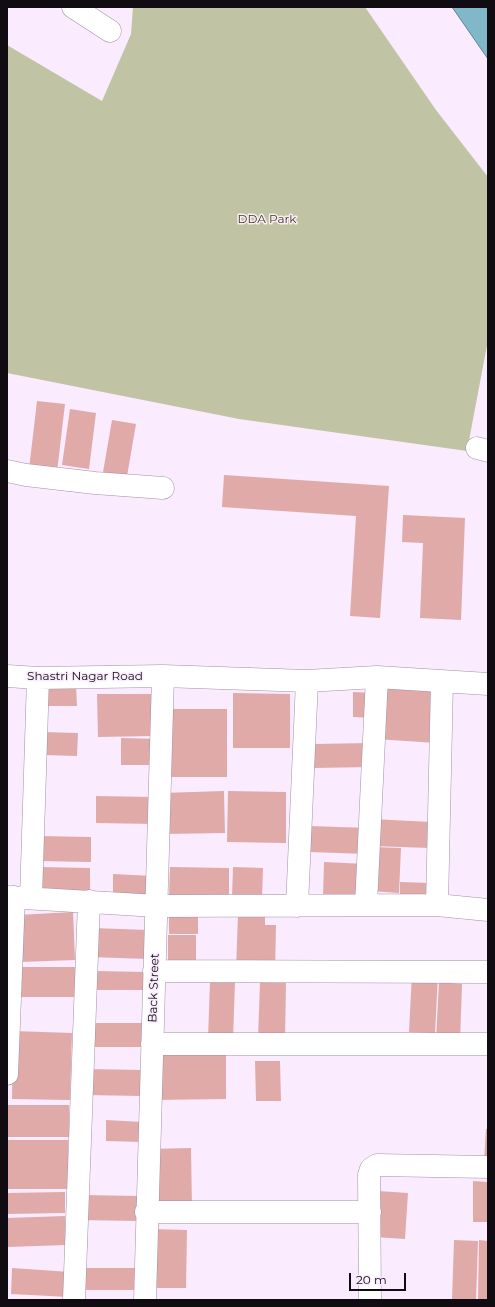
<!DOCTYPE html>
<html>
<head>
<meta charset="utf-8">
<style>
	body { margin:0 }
	#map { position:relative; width:495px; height:1307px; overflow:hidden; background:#faebfe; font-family:Montserrat,sans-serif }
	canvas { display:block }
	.frame { position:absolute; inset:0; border:8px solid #110c12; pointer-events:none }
	.scale { position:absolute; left:349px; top:1273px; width:57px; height:18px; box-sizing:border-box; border:2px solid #110c12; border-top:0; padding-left:5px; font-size:12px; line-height:14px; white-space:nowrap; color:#110c12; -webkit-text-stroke:3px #faebfe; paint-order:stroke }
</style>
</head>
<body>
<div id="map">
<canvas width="495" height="1307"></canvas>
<div class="frame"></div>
<div class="scale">20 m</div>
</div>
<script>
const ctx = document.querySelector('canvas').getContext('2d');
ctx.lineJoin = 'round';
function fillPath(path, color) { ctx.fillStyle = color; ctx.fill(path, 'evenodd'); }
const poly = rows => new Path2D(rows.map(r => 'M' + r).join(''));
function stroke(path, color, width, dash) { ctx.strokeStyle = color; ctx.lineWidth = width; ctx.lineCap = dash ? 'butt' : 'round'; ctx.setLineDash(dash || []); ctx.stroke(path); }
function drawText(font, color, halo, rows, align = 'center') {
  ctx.font = font + ' Montserrat,sans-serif'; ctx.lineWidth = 3; ctx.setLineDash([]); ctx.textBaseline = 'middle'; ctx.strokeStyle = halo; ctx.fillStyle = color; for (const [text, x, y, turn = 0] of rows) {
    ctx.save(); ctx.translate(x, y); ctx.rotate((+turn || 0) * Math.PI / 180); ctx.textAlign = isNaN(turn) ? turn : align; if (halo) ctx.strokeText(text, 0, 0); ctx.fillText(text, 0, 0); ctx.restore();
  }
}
fillPath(poly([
	[133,7,365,7,436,110,488,177,488,340,467,451,239,419,7,373,7,45,102,101,131,34]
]), '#c0c4a5');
const water = poly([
	[452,7,488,7,488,59,452,7]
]);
fillPath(water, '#80b7c9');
stroke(water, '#5f8492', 1);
fillPath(poly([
	[37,401,65,404,57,472,29,469],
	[70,409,96,413,89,469,62,465],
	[112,420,136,424,126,482,102,478],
	[224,475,389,486,380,618,350,616,356,516,222,507],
	[403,515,465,518,461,620,420,618,423,543,402,542],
	[380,682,439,686,436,743,376,739],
	[46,685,76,685,77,706,46,706],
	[353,692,374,693,374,718,353,717],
	[233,693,290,694,290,748,233,748],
	[97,694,152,694,152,736,98,737],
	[166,709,227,709,227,777,166,777],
	[43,732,78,733,77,756,42,755],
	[121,738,157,739,156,765,121,765],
	[371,743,371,767,313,768,313,744],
	[224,791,225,833,164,834,162,793],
	[228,791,286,792,286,843,227,842],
	[96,796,154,797,154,824,96,823],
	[372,819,431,822,430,848,371,846],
	[310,826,368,828,367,854,309,852],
	[38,836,91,837,91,862,38,861],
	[372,847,401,848,399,893,370,891],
	[324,862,366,864,365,899,323,897],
	[38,867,90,868,90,893,37,893],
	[170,867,229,868,229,898,169,897],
	[233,867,263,868,262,898,232,897],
	[113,874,152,876,152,896,113,895],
	[400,882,429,883,428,899,400,897],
	[169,910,198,910,198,934,169,934],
	[73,912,75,960,20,962,18,915],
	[238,914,265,915,265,925,276,925,275,971,236,970],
	[91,928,149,930,148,959,90,957],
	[168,935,196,935,196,969,168,969],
	[19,967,75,967,75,997,19,997],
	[94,971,147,972,147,990,94,990],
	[412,973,438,975,435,1033,409,1032],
	[210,981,235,982,233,1040,208,1040],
	[260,982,286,983,285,1039,258,1039],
	[439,982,462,984,460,1042,436,1040],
	[88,1023,144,1023,144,1047,88,1047],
	[13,1031,72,1033,70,1100,12,1099],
	[155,1055,226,1055,226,1099,155,1100],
	[255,1061,280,1061,281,1101,256,1101],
	[84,1069,143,1070,143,1096,84,1095],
	[7,1105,69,1105,69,1137,8,1137],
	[106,1120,142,1122,141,1142,106,1141],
	[486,1129,488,1129,488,1161,484,1161],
	[8,1140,68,1140,68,1189,8,1189],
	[191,1148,192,1210,150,1210,149,1149],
	[473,1181,488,1182,488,1222,473,1222],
	[378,1191,408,1193,405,1239,375,1237],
	[65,1192,65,1213,7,1214,7,1193],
	[81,1195,139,1196,139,1221,80,1220],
	[65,1216,66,1245,7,1247,7,1218],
	[150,1229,187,1230,186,1288,149,1288],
	[454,1240,478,1241,476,1300,452,1300],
	[479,1240,488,1241,488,1300,478,1300],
	[12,1268,70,1272,69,1297,11,1294],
	[78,1268,137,1268,137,1290,78,1290]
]), '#e0aaa9');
const minor = poly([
	[73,7,110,31],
	[477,448,488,451],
	[7,471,26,475,95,483,163,488],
	[7,676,38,678,163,676,307,681,377,677,488,684],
	[7,897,157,906,437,905,442,682],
	[31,898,38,678],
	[366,905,377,677],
	[437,905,488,910],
	[297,906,307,681],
	[154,971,488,972],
	[152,1044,488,1044],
	[7,1074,14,897],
	[146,1212,370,1212],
	[74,1300,89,901],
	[145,1300,163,676],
	[370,1300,369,1175,371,1169,377,1165,488,1167]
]);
stroke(minor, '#9f92a3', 23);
stroke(minor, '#fff', 22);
drawText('12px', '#40440c', '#faebfe', [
	["DDA Park",267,219]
]);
drawText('12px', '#110c12', '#faebfe', [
	["Shastri Nagar Road",85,676],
	["Back Street",154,988,-88]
]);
</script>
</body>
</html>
